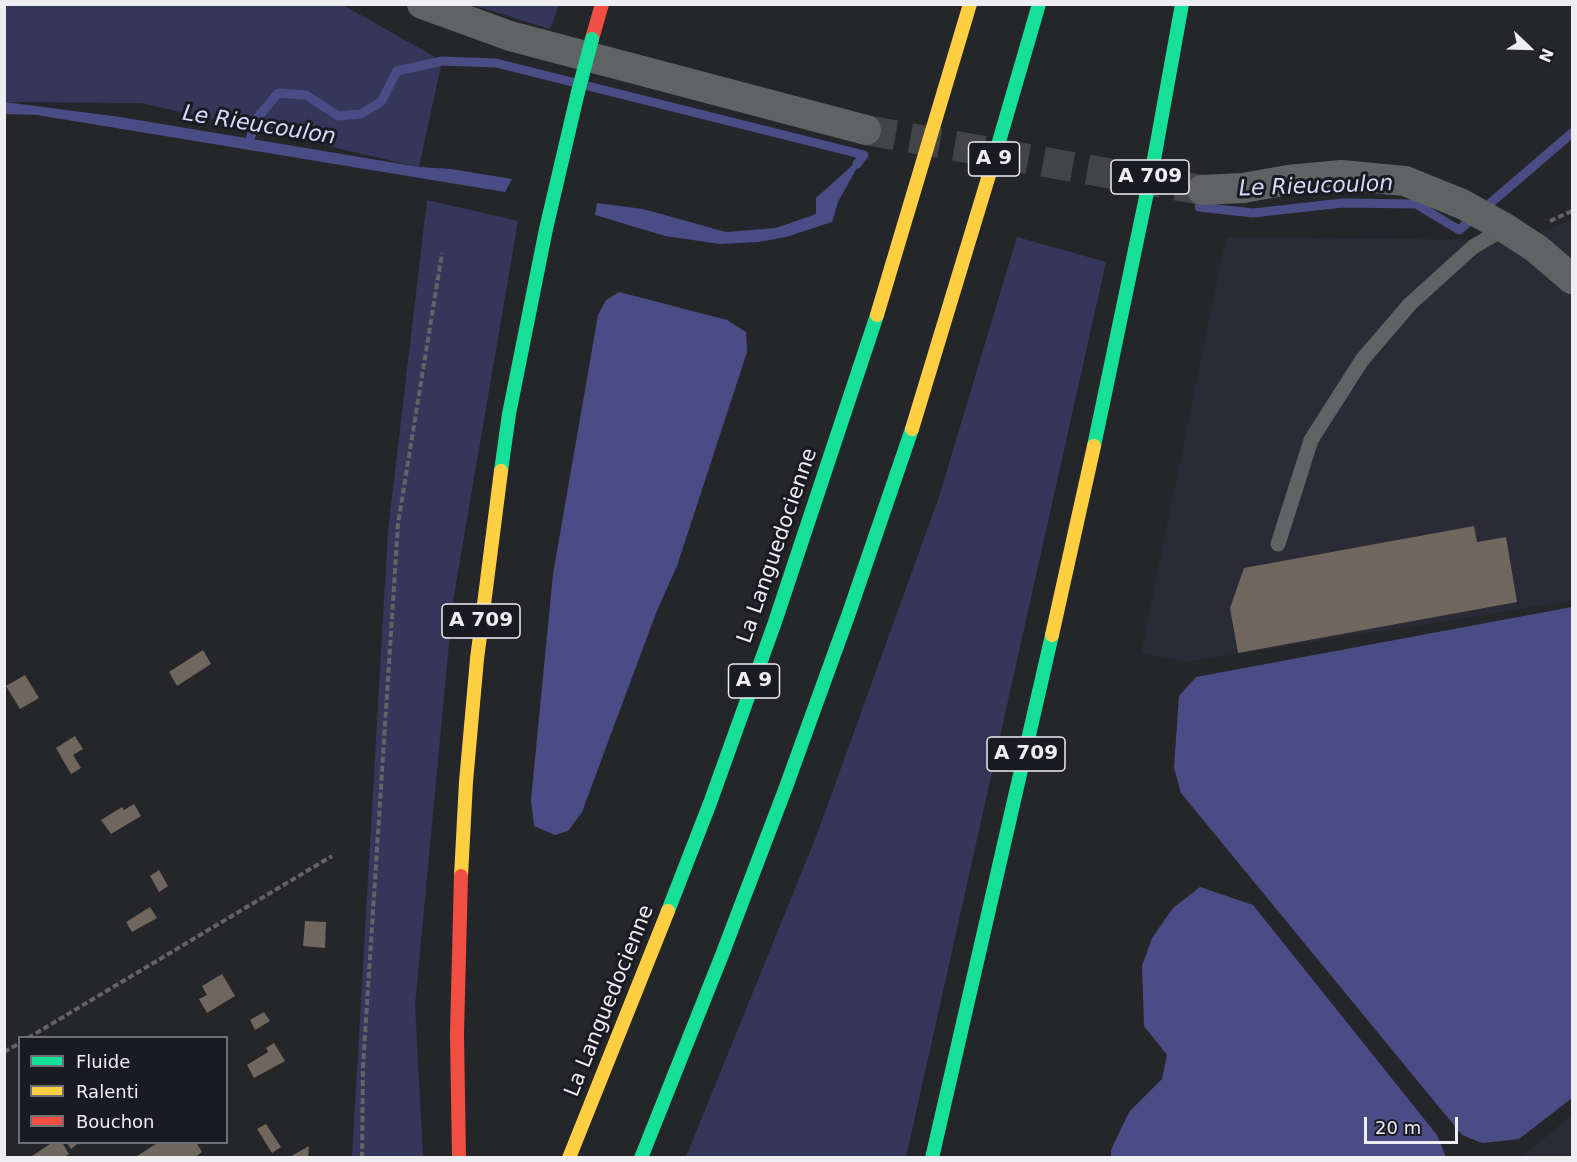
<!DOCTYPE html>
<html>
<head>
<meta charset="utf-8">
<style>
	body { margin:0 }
	#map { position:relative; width:1577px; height:1162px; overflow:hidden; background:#25262a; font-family:"DejaVu Sans",sans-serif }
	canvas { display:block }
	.frame { position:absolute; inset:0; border:6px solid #ededf2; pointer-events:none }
	.legend { position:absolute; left:18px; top:1036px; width:210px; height:108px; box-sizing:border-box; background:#1a1b21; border:2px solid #6e6f75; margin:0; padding:8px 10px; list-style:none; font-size:18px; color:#ededf2 }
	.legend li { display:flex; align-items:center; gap:12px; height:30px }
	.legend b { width:30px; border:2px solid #6e6f75 }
	.north { position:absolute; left:1499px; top:18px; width:60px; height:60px; -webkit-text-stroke:4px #1a1b21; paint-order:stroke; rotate:113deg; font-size:16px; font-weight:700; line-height:24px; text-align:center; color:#ededf2 }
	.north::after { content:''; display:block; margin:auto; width:21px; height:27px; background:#ededf2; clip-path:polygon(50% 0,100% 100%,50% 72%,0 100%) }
	.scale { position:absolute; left:1364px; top:1117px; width:94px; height:27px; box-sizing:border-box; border:3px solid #ededf2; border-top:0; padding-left:8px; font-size:18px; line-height:21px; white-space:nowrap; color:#ededf2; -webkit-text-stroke:4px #1a1b21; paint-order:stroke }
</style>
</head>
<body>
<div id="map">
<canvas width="1577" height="1162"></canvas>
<div class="frame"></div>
<ul class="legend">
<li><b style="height:8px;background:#16e098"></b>Fluide</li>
<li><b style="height:8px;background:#ffcf43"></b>Ralenti</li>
<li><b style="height:8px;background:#f24e42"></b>Bouchon</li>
</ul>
<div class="north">N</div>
<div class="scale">20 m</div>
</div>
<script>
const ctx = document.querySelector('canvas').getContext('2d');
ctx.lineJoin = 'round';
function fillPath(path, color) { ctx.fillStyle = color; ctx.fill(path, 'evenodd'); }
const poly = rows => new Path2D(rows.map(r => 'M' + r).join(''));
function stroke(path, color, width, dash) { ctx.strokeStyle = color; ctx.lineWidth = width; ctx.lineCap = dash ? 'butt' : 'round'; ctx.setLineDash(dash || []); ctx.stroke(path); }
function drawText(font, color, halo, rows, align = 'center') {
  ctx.font = font + ' "DejaVu Sans",sans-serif'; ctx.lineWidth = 6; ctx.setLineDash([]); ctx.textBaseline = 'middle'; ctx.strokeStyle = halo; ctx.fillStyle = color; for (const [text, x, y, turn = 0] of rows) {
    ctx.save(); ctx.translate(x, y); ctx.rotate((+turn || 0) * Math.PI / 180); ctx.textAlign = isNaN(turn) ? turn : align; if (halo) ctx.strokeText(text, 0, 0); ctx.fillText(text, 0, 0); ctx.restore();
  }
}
fillPath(poly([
	[1572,220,1572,601,1186,662,1141,653,1226,237,1500,240,1547,230],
	[1572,1115,1572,1157,1522,1157]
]), '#2a2b36');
fillPath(poly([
	[5,5,343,5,442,61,419,167,141,103,5,102],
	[472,5,559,5,550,29],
	[427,200,518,221,453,601,415,1005,423,1157,352,1157,388,531],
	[1017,237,1106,262,906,1157,686,1157,816,837,939,497]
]), '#35375a');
fillPath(poly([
	[5,102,120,117,419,167,451,169,512,179,505,192,37,115,5,114],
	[864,155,838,202,832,222,786,237,759,242,720,244,665,236,595,215,597,203,643,209,726,232,776,228,816,214,816,198],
	[619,292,727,320,746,332,747,352,677,566,656,613,582,812,568,831,555,835,534,826,531,800,553,574,598,315,606,300],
	[1572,607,1572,1098,1519,1139,1482,1143,1462,1135,1181,793,1174,768,1179,696,1196,677],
	[1200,887,1253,905,1437,1135,1446,1157,1111,1157,1111,1150,1129,1112,1162,1079,1167,1055,1144,1026,1142,966,1152,938,1173,908]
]), '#4a4d85');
stroke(poly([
	[248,144,258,117,278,93,306,95,338,116,361,114,381,102,397,71,442,61,496,63,864,155,857,164],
	[1199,207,1253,213,1343,203,1416,204,1459,230,1572,133]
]), '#4a4d85', 9);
fillPath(poly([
	[1474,526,1477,542,1506,537,1517,602,1238,653,1230,608,1244,568],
	[203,650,211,664,177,686,169,672],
	[25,675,39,698,20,709,6,686],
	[75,736,83,749,73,755,81,768,71,774,56,748],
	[134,804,141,816,111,834,101,820,122,807,124,810],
	[159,870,168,886,159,892,150,876],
	[150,907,157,918,132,932,126,922],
	[305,921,326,922,325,948,303,946],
	[222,974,235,996,207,1013,199,999,207,995,202,986],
	[264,1012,270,1021,255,1030,250,1020],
	[274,1043,285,1061,254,1078,247,1065,268,1052,266,1048],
	[266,1124,281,1147,272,1153,257,1129],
	[53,1142,62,1142,69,1154,63,1158,29,1158],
	[66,1142,80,1142,71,1149],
	[159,1142,196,1142,202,1152,194,1158,134,1158],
	[309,1146,308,1158,288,1158]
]), '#71665e');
stroke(poly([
	[866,130,1202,190]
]), '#434448', 30, [30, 15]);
stroke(poly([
	[1550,221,1572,211],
	[28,1038,332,856],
	[4,1052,20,1043],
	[362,1158,363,1066,398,524,442,253]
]), '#636365', 4, [6, 3]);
stroke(poly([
	[1278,544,1311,440,1362,360,1410,304,1473,247,1505,228]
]), '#606263', 15);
stroke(poly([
	[422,4,510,36,866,130],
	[1202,190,1243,188,1288,180,1341,175,1405,181,1462,204,1505,228,1537,249,1572,279]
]), '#606263', 30);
stroke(poly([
	[996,152,1039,4],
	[1094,446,1155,154,1182,4],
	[501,471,509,414,546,229,578,92],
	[668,911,710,803,775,622,877,315],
	[641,1158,722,955,786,787,849,613,912,429],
	[932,1158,1052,635]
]), '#16e098', 14);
stroke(poly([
	[877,315,970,4],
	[912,429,996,152],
	[1052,635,1094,446],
	[461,876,466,782,477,659,501,471],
	[569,1158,668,911]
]), '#ffcf43', 14);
stroke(poly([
	[592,39,602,4],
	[459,1158,457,1034,461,876]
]), '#f24e42', 14);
stroke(poly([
	[578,92,592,39]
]), '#16e098', 14);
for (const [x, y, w] of [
	[994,159,51],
	[1150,177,78],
	[481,621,78],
	[754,681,51],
	[1026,754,78]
]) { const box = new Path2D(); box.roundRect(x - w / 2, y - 17, w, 34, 4.5); ctx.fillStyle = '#1a1b21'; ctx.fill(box); stroke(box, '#ededf2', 1.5); }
drawText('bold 20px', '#ededf2', null, [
	["A 9",994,159],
	["A 709",1150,177],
	["A 709",481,621],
	["A 9",754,681],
	["A 709",1026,754]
]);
drawText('21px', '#ededf2', '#1a1b21', [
	["La Languedocienne",778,546,-71],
	["La Languedocienne",610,1001,-68]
]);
drawText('italic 22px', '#d5daff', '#1a1b21', [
	["Le Rieucoulon",259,126,9],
	["Le Rieucoulon",1316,187,-2]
]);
</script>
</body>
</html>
